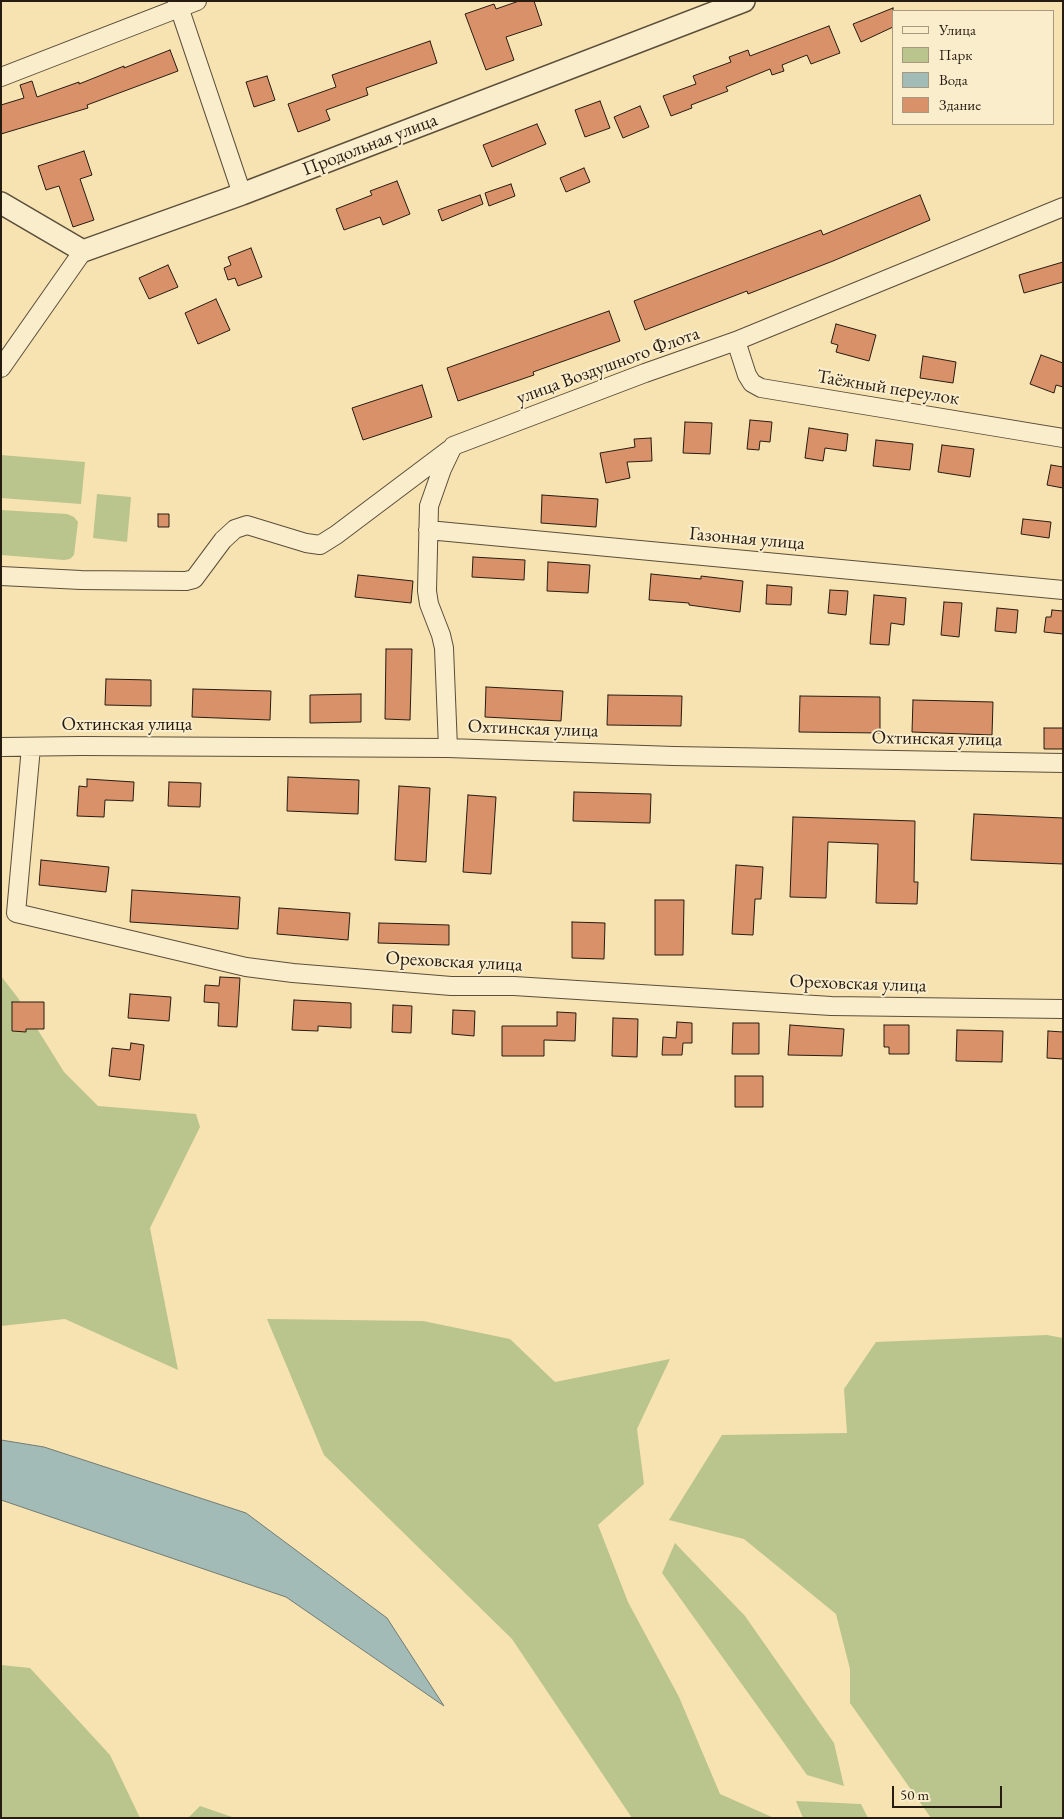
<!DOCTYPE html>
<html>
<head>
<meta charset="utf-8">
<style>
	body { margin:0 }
	#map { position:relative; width:1064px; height:1819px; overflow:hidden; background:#f7e3b1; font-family:"EB Garamond",serif }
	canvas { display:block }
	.frame { position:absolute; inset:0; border:2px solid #271c12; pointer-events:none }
	.legend { position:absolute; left:892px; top:10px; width:162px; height:115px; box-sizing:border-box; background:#faedcc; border:1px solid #a69982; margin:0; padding:6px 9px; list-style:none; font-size:15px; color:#271c12 }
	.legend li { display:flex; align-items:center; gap:10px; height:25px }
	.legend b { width:25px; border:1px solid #a69982 }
	.scale { position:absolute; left:892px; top:1786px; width:110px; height:22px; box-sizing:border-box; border:2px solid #271c12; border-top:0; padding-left:6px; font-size:15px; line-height:18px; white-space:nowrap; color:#271c12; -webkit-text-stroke:4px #faedcc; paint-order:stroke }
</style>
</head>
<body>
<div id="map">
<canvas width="1064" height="1819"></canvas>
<div class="frame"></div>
<ul class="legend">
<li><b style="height:6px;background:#faedcc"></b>Улица</li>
<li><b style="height:14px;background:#bac48d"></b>Парк</li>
<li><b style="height:14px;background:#a2bbb6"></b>Вода</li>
<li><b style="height:14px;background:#d89168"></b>Здание</li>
</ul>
<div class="scale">50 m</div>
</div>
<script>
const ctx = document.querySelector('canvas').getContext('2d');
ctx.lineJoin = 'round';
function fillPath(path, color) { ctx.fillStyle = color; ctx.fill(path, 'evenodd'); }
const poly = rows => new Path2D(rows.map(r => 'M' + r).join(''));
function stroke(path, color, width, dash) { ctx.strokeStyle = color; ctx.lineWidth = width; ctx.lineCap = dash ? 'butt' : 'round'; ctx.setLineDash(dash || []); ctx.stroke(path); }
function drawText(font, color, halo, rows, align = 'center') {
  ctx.font = font + ' "EB Garamond",serif'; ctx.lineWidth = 4; ctx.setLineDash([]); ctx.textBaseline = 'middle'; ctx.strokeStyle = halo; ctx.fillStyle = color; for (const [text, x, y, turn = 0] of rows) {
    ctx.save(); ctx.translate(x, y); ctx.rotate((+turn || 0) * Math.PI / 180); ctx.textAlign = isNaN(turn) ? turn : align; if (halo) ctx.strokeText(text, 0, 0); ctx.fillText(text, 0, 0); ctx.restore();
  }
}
fillPath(poly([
	[1,455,85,462,81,504,1,498],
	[97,494,131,497,127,542,93,538],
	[1,510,67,514,74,517,78,522,74,555,70,559,64,560,1,555],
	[1,976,18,998,64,1072,98,1106,196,1114,200,1127,150,1228,178,1370,65,1319,1,1326],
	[267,1319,423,1321,510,1339,555,1382,670,1359,637,1429,644,1484,598,1525,628,1602,679,1697,720,1794,774,1818,632,1818,512,1639,324,1455],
	[1047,1335,1063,1338,1063,1818,931,1818,850,1703,850,1669,836,1614,744,1539,669,1520,722,1435,847,1433,844,1389,876,1342],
	[675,1543,745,1616,834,1743,844,1786,807,1775,662,1573],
	[1,1665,30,1668,110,1755,140,1818,1,1818],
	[796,1801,861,1804,868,1818,803,1818],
	[200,1806,235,1818,188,1818]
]), '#bac48d');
const water = poly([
	[1,1440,44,1447,246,1513,387,1618,444,1706,286,1597,1,1500,1,1440]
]);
fillPath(water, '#a2bbb6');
stroke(water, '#717b74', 1);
const building = poly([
	[519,1,534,1,542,25,506,37,514,60,486,70,465,14,494,4,496,9,519,1],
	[893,8,893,27,861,42,853,24,893,8],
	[829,26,840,53,811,64,807,55,782,65,784,71,772,75,770,69,726,87,728,91,691,105,692,108,671,116,663,96,696,84,693,76,731,62,729,57,748,50,750,56,829,26],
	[430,41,437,63,366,88,368,95,326,110,330,120,298,132,288,104,336,87,332,75,430,41],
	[170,50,178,71,87,105,88,108,1,134,1,105,24,98,20,85,32,81,37,97,79,82,79,84,124,66,124,68,170,50],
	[267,76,275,100,254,107,246,82,267,76],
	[600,101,610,128,585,137,575,110,600,101],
	[640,106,649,127,623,138,614,117,640,106],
	[537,124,546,144,492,167,483,145,537,124],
	[84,151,92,175,80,179,94,220,73,227,59,186,46,190,38,166,84,151],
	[584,168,590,182,566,192,560,178,584,168],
	[397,181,410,214,383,225,380,217,344,230,336,209,372,195,370,191,397,181],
	[511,184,515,196,489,206,485,193,511,184],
	[480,195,483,204,442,221,438,210,480,195],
	[920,195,930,220,833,261,748,294,747,291,645,330,634,301,821,230,823,235,920,195],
	[251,248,262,277,238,286,235,278,228,280,224,268,231,265,228,257,251,248],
	[1063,262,1063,282,1024,293,1019,275,1063,262],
	[168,265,178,287,149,299,139,278,168,265],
	[216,299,230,330,198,344,185,313,216,299],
	[609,311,620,341,533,372,534,375,458,401,447,368,609,311],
	[836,324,876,335,869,361,836,352,838,345,831,343,836,324],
	[1041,355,1063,363,1063,387,1056,385,1054,393,1030,384,1041,355],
	[923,356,956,362,953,383,920,378,923,356],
	[422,385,432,417,363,440,352,408,422,385],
	[750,420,772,422,770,442,760,441,759,450,747,449,750,420],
	[685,422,712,423,710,454,683,453,685,422],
	[809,428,848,434,846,451,825,448,823,461,805,458,809,428],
	[651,438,652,461,627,462,630,478,606,483,600,453,635,447,634,439,651,438],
	[876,440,913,444,910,470,873,466,876,440],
	[942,445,974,449,970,477,938,472,942,445],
	[1051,465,1063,467,1063,488,1047,485,1051,465],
	[542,495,598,499,596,527,541,523,542,495],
	[158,514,169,514,169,527,158,527,158,514],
	[1023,519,1051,522,1049,538,1021,534,1023,519],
	[473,557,525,560,524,580,472,577,473,557],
	[548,562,590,565,588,593,547,591,548,562],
	[651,574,701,579,701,576,743,581,740,612,689,605,689,603,649,600,651,574],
	[358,575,413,581,411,603,355,597,358,575],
	[767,585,792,587,791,605,766,604,767,585],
	[830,590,848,591,846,615,828,613,830,590],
	[874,595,906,598,904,625,891,623,889,645,870,644,874,595],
	[944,602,962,603,959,637,941,635,944,602],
	[997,608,1018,610,1016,633,995,631,997,608],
	[1052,610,1063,611,1063,634,1044,632,1046,617,1051,617,1052,610],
	[386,649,412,649,410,720,385,719,386,649],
	[106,679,151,680,151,706,105,705,106,679],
	[486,687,563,691,561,721,485,717,486,687],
	[193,689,271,691,270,720,192,717,193,689],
	[361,694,361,722,310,723,310,695,361,694],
	[608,695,682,696,681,726,607,725,608,695],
	[800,696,880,697,880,733,799,732,800,696],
	[913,700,993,702,992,735,912,732,913,700],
	[1044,728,1063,728,1063,749,1044,749,1044,728],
	[288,777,359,780,358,814,287,811,288,777],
	[87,779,134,782,133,801,105,800,104,817,77,816,79,786,87,787,87,779],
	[169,782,201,783,200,807,168,806,169,782],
	[399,786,430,788,426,862,395,860,399,786],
	[574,792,651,794,650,823,573,821,574,792],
	[468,795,496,797,491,874,463,872,468,795],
	[974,814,1063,818,1063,864,971,860,974,814],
	[793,817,915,821,914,882,918,882,917,904,876,903,878,844,828,842,826,898,790,897,793,817],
	[41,860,109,867,106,892,39,885,41,860],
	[736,865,763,867,761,899,755,899,753,935,732,934,736,865],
	[132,890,240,897,238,929,130,922,132,890],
	[655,900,684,900,683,955,655,955,655,900],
	[279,908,350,913,348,940,277,934,279,908],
	[572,922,605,923,604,959,572,958,572,922],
	[379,923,449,925,449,945,378,943,379,923],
	[220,977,240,978,237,1027,218,1026,219,1003,204,1002,205,985,219,986,220,977],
	[130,994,171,997,169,1021,128,1018,130,994],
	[294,1000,351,1003,351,1028,318,1026,318,1031,292,1030,294,1000],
	[12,1002,44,1002,44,1029,26,1029,26,1032,12,1031,12,1002],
	[393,1005,412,1006,411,1033,392,1032,393,1005],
	[453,1010,475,1011,474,1036,452,1034,453,1010],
	[557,1012,576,1013,575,1041,544,1040,544,1056,502,1056,502,1026,557,1026,557,1012],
	[613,1018,638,1019,637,1057,612,1056,613,1018],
	[677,1022,692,1023,692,1043,683,1043,682,1055,662,1055,663,1037,676,1038,677,1022],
	[733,1023,759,1023,759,1054,732,1054,733,1023],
	[790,1025,844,1029,842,1056,788,1055,790,1025],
	[884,1025,909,1025,909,1054,889,1054,889,1047,884,1047,884,1025],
	[957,1030,1003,1031,1002,1062,956,1061,957,1030],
	[1048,1031,1063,1032,1063,1059,1047,1058,1048,1031],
	[131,1043,144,1045,140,1080,109,1076,112,1048,130,1050,131,1043],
	[735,1076,763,1076,763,1107,735,1107,735,1076]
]);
fillPath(building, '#d89168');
stroke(building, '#271c12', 1);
const minor = poly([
	[177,1,242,194],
	[1,77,197,1],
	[736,341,747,375,752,383,761,388,1063,438],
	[1,368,83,251],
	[428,530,1063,590],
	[1,576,81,580,186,581,194,579,223,540,235,529,247,525,306,543,320,545,336,535,449,450],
	[1,747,81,746,448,748,673,756,1063,763],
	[31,747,16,913,246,967,293,973,451,986,514,986,831,1006,1063,1009],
	[448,748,444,648,441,635,429,604,427,591,429,506,442,469,453,446,645,373,736,341,1063,207]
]);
const tertiary = poly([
	[1,203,83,251,242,194,744,1]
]);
stroke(minor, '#5b4e3a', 20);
stroke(tertiary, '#5b4e3a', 24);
stroke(minor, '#faedcc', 18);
stroke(tertiary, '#faedcc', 21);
drawText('19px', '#271c12', '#faedcc', [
	["Продольная улица",370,145,-21],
	["улица Воздушного Флота",608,366,-20],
	["Таёжный переулок",888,388,9],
	["Газонная улица",747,539,5],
	["Охтинская улица",127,725],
	["Охтинская улица",533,729,2],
	["Охтинская улица",937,739,1],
	["Ореховская улица",454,962,3],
	["Ореховская улица",858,984,2]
]);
</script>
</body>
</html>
